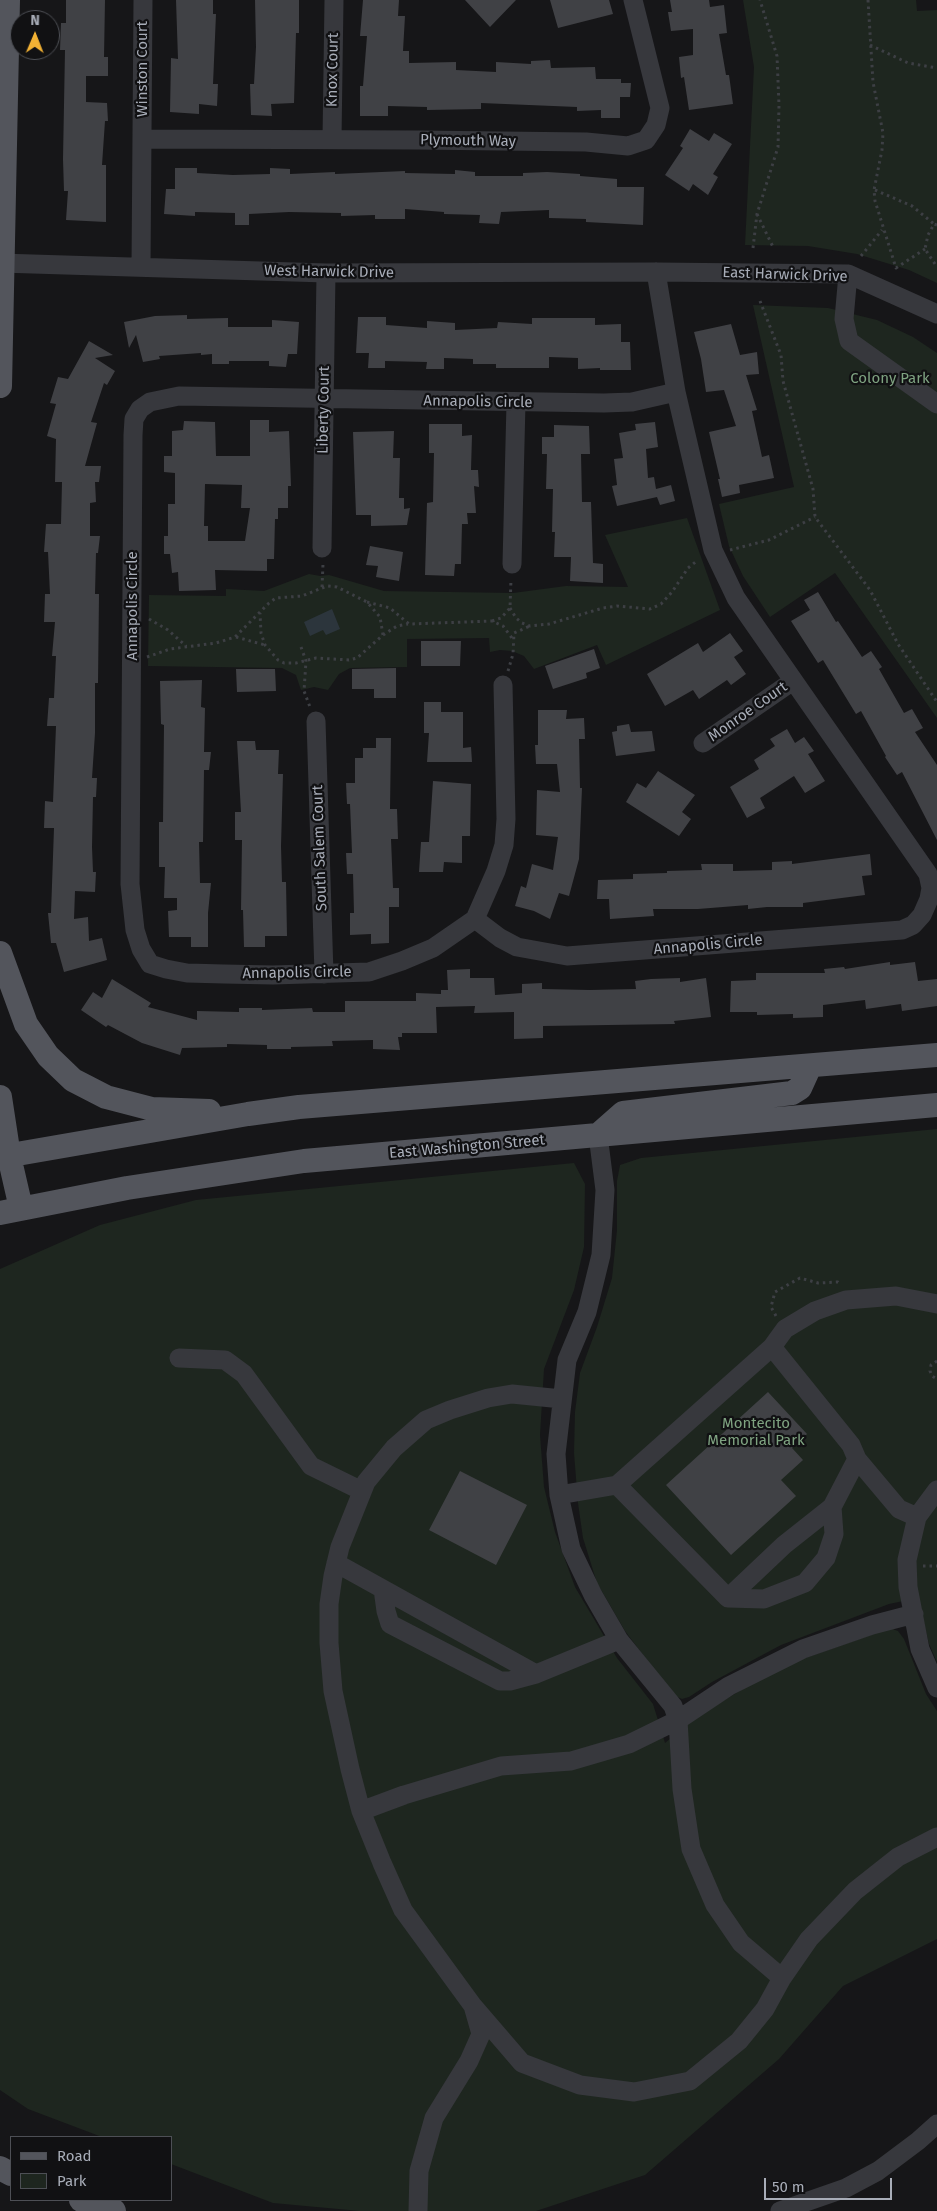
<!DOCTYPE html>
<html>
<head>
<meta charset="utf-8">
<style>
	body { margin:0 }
	#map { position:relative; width:937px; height:2211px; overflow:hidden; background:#161618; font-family:"Fira Sans",sans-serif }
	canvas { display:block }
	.legend { position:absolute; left:10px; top:2136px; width:162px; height:65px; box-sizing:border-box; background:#111113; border:1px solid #4d4f55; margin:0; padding:6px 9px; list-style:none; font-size:15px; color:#a8adb8 }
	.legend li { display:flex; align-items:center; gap:10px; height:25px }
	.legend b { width:25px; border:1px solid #4d4f55 }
	.north { position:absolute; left:10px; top:10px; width:50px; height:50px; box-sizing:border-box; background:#111113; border:1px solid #4d4f55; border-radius:50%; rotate:1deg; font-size:14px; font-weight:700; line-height:20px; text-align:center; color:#a8adb8 }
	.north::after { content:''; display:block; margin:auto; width:18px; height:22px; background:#f2b134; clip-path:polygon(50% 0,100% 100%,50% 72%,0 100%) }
	.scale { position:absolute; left:764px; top:2178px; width:128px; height:22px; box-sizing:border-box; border:2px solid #a8adb8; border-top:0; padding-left:6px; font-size:15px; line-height:18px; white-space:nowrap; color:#a8adb8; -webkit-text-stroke:4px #111113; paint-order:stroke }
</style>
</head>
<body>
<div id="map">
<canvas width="937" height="2211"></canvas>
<ul class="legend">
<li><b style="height:6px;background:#53555c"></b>Road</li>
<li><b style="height:14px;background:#1e261f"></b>Park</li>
</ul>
<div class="north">N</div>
<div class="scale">50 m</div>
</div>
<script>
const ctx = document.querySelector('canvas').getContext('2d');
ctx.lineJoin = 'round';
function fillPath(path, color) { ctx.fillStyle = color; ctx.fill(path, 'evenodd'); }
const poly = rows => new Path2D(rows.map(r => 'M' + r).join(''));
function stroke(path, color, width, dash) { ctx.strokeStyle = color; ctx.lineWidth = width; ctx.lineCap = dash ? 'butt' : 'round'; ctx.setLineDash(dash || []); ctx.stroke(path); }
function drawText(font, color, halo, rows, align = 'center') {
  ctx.font = font + ' "Fira Sans",sans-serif'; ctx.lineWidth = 4.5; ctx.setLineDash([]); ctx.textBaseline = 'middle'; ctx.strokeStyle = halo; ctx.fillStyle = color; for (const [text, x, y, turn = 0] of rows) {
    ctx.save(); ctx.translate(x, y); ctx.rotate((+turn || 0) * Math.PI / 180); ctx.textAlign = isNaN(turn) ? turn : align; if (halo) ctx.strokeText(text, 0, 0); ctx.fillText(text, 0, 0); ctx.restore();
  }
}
fillPath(poly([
	[743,0,916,0,917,11,937,10,937,283,909,270,857,254,808,246,745,245,754,67],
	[753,305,828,308,877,320,913,337,937,353,937,718,835,573,770,617,743,576,729,546,719,504,794,487],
	[687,518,720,610,606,665,597,645,534,669,524,656,512,651,500,650,490,652,489,638,407,639,407,667,350,668,339,674,328,690,314,687,301,690,296,675,282,668,148,666,149,595,226,596,226,589,264,591,309,574,320,576,329,575,384,591,513,593,566,586,628,587,605,535],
	[937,1129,937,1662,929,1644,918,1598,889,1604,781,1645,712,1682,689,1697,682,1699,673,1695,625,1631,597,1583,583,1538,578,1503,574,1453,575,1412,580,1373,597,1327,612,1278,617,1230,617,1181,620,1165,641,1158],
	[574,1163,585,1184,584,1247,574,1290,544,1369,540,1435,544,1487,555,1532,575,1587,617,1658,653,1704,665,1743,695,1718,746,1687,797,1661,890,1628,898,1631,904,1639,926,1694,937,1711,937,1939,843,1986,779,2059,645,2175,536,2211,360,2211,273,2203,171,2164,171,2137,102,2137,28,2109,0,2090,0,1269,100,1225,196,1200]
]), '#1e261f');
fillPath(poly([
	[332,609,340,629,326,635,323,630,310,636,304,622]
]), '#2c353c');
fillPath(poly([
	[66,0,105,0,104,57,108,57,108,76,86,76,86,102,107,103,108,121,105,121,102,165,106,165,106,222,66,220,68,191,64,191,63,159,65,50,60,50,61,23,66,23],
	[176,0,213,0,213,14,216,14,213,84,218,84,217,106,199,104,199,114,170,112,171,58,178,59],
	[255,0,299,0,299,33,296,33,294,103,271,104,272,116,251,115,250,84,254,84,256,47],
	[363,0,399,0,398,16,405,16,403,51,409,51,409,63,456,62,456,70,496,72,496,62,531,64,531,61,550,60,551,68,595,67,596,79,621,79,621,83,631,83,630,97,620,97,620,118,601,118,601,110,577,111,577,107,481,103,481,109,427,110,427,107,388,106,388,116,360,116,360,86,363,86,367,36,360,36],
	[465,0,516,0,490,27],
	[550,0,609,0,613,14,558,28],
	[670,0,709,0,710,7,724,5,727,33,719,34,726,75,729,75,733,104,689,110,684,77,681,78,679,57,693,55,693,29,671,31,668,12,672,12],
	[690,129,709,141,714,133,732,144,713,174,718,177,708,195,693,184,689,191,665,175,683,148,680,146],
	[175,168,197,168,197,173,233,175,270,174,270,168,290,169,290,174,335,172,335,174,405,171,405,173,455,174,455,170,475,172,475,176,523,176,523,173,547,172,580,174,580,176,617,179,617,187,644,187,643,225,586,222,586,219,549,218,549,210,501,212,499,224,479,223,480,215,444,214,444,212,405,209,405,219,375,219,375,215,341,216,341,213,289,212,249,214,249,225,235,225,235,213,195,212,195,216,164,214,166,189,175,189],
	[187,315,187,319,228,318,228,327,272,327,272,320,299,322,297,354,288,354,286,367,269,366,269,361,229,361,229,364,212,364,212,354,201,355,201,353,159,356,160,359,143,362,136,335,129,348,124,322,155,316],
	[358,317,386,317,386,325,427,328,427,321,455,323,455,330,497,328,498,322,532,324,532,318,595,318,595,325,621,324,621,342,630,342,631,370,600,370,600,368,578,369,578,358,549,357,549,368,496,368,496,364,473,364,473,359,444,358,444,369,426,369,427,362,385,361,385,368,368,368,369,353,356,353],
	[731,324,740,355,757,352,759,374,746,375,757,410,752,411,762,457,769,455,774,478,739,485,740,493,722,497,718,479,720,479,709,432,736,426,724,390,706,392,701,359,694,332],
	[89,341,113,355,95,358,115,371,107,385,104,383,91,422,97,423,85,466,101,466,99,482,95,482,96,502,90,503,90,536,100,536,98,553,96,553,95,594,99,594,98,683,95,683,95,733,92,778,97,778,96,797,93,797,92,847,93,872,96,872,95,892,75,891,74,919,88,917,89,941,102,938,107,960,64,972,56,943,51,943,48,913,51,913,54,828,44,828,45,801,53,802,56,726,47,726,49,698,54,698,56,656,52,656,55,622,44,622,45,594,50,594,48,552,44,552,46,524,61,524,62,482,55,482,56,439,47,436,56,404,50,403,58,377,68,379],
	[250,420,269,420,269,432,289,431,291,486,288,486,288,508,278,508,278,519,275,519,274,559,267,559,267,571,215,570,216,590,179,591,178,572,172,573,170,554,164,554,164,536,168,536,168,504,175,504,175,473,164,472,164,456,172,456,172,431,183,430,184,421,215,422,216,456,250,456],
	[205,484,242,485,241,508,250,508,245,541,208,541,208,526,204,526],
	[655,422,658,447,646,449,648,478,654,477,656,489,671,485,675,501,660,505,657,497,617,506,612,486,617,485,614,459,623,458,619,433,636,430,635,424],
	[429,424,462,424,462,436,472,435,471,470,478,470,479,487,474,486,476,513,467,513,468,524,462,524,461,564,455,564,454,576,425,575,427,503,433,502,434,453,429,453],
	[554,425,589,426,590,454,581,454,582,502,591,502,593,563,603,564,603,583,570,581,571,557,554,557,555,532,552,532,553,489,546,489,547,454,542,454,542,437,554,437],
	[394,431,393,458,400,458,399,498,404,498,404,509,410,508,407,525,371,526,371,515,356,515,353,432],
	[370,546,403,552,399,581,376,577,378,566,366,565],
	[818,592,836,622,838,621,862,657,871,651,882,667,879,669,904,713,912,709,923,728,915,732,937,765,937,840,902,772,897,775,885,757,886,756,861,711,856,714,823,660,818,663,791,621,810,610,804,600],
	[730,633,743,651,734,657,746,674,731,685,727,680,699,699,693,690,665,706,647,674,698,643,703,652],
	[421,641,461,641,460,666,421,666],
	[594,649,600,668,586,673,587,678,553,689,545,666],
	[396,668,396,698,374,698,374,689,352,689,352,669],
	[236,669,275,669,276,691,237,692],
	[202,680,201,707,205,708,204,752,211,752,209,770,204,770,203,842,199,842,200,883,211,883,208,913,208,947,191,947,191,937,169,937,168,911,177,910,177,898,164,898,165,867,159,867,159,822,163,822,164,725,161,724,160,681],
	[424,702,441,702,441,712,463,712,463,748,471,747,472,762,427,762,429,733,424,733],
	[538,710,567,710,566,719,584,718,585,739,579,739,580,788,582,788,579,859,569,896,559,893,550,919,534,911,515,906,521,886,526,888,532,864,553,870,558,837,536,835,537,790,560,792,557,764,536,764,535,745,538,745],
	[629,724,631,732,652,731,655,751,616,756,612,732,617,731,617,726],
	[787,729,795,743,804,737,814,751,808,754,825,781,805,793,794,776,760,798,765,808,747,818,730,787,759,769,754,760,775,746,770,739],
	[376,738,391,738,390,809,397,809,398,839,391,839,393,888,399,888,399,907,389,907,389,943,371,944,371,934,350,935,350,913,354,913,353,874,347,874,346,853,352,853,350,804,347,804,346,783,355,783,355,758,363,758,363,748,376,748],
	[237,741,255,741,256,750,279,750,278,774,283,774,281,846,282,882,286,882,287,936,265,936,265,947,244,947,243,910,241,910,242,840,235,840,235,812,241,812],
	[658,771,695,795,682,812,691,819,679,836,626,802,637,783,646,788],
	[433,781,471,784,470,836,462,836,462,863,444,862,443,872,419,872,421,842,429,842],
	[870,854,872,875,862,876,865,895,803,903,803,907,767,907,748,909,748,905,698,909,653,909,654,916,610,919,609,899,597,899,598,880,633,879,633,874,667,873,667,871,702,870,701,864,733,864,733,871,772,870,772,862,792,861,792,864],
	[890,962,890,965,915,962,918,981,937,979,937,1006,902,1011,901,1004,866,1009,865,1000,823,1005,823,1017,793,1018,793,1014,757,1015,757,1012,730,1012,731,981,756,980,756,973,825,973,824,969,844,967,845,969],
	[470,969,470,978,494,978,495,995,522,993,522,984,542,983,542,989,590,990,636,989,635,981,651,979,680,978,680,982,706,978,711,1017,674,1021,675,1024,543,1026,543,1038,514,1039,514,1012,474,1013,475,1006,436,1007,437,1033,402,1033,402,1037,398,1037,400,1050,373,1049,373,1040,332,1041,333,1046,291,1047,291,1049,267,1049,267,1045,227,1044,227,1047,182,1048,180,1055,142,1043,108,1025,106,1027,81,1010,93,992,102,998,112,979,151,1003,148,1007,197,1020,197,1011,239,1012,239,1008,262,1008,262,1010,312,1008,313,1012,345,1012,345,1001,416,1001,416,993,441,994,441,990,448,990,447,970],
	[768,1392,807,1434,792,1448,803,1460,781,1480,796,1496,731,1555,666,1485],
	[460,1471,527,1505,496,1565,429,1530]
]), '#404145');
stroke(poly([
	[868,0,873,82,883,133,882,150,874,190,875,201,896,268,925,249],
	[870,45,908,63,937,68],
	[875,190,912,206,934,224],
	[757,214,774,249],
	[937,225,934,224,928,235,925,249,937,267],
	[753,248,757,214,778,147,779,105,777,56,760,0],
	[861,256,882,230],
	[760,301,781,355,783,381,813,489,815,517,870,590,898,644,937,702],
	[730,550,769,540,815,517],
	[322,587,323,564],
	[367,602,390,608,409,624,492,621,503,626,512,638],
	[510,608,516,618,522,623,530,626,549,624,603,608,617,606,650,609,661,604,672,592,688,568,698,560],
	[149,619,168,630,186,646],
	[492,621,501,618,510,608,511,579],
	[383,635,397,626,408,624],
	[236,637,265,645],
	[301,647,306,661,304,691,310,707],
	[147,657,170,649,216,643,235,637,269,603,276,598,302,596,327,586,337,587,367,602,380,617,383,635,357,658,349,660,316,658,296,663,284,663,278,660,265,645,261,633,260,613],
	[508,671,513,654,514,633,530,626],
	[776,1316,771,1307,775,1292,800,1278,818,1283,838,1282,841,1285],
	[937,1361,931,1365,930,1371,932,1376,937,1379],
	[923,1566,937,1566]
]), '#3d3f44', 3, [2.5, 4]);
stroke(poly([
	[143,139,418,140,586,142,628,146,646,140,656,125,660,108,633,0],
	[332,139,334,0],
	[0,263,326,273,656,272,848,274,937,314],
	[141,267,143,0],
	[848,274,844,319,849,341,937,404],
	[322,548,326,273],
	[512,564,516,403],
	[503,685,506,819,504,845,496,871,475,919,433,948,402,961,369,972,273,975,224,974,187,973,166,969,150,964,141,949,135,930,130,884,133,435,134,419,140,409,150,402,179,396,604,403,632,402,676,392],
	[316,721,324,974],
	[703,743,793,681],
	[475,919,500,938,517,947,567,956,902,930,913,925,922,915,929,899,931,888,928,874,736,598,713,550,676,392,656,272],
	[772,1347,785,1329,815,1311,846,1300,896,1296,937,1304],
	[179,1358,225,1360,244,1374,311,1466,362,1491],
	[617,1485,728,1598,784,1545,832,1507,857,1459],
	[937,1490,917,1517,907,1560,908,1587,920,1649,937,1688],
	[559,1495,617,1485,772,1347,851,1445,857,1459,899,1509,917,1517],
	[336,1563,536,1674],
	[383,1589,386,1611,390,1624,500,1681,510,1681,536,1674,619,1640],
	[728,1598,764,1599,805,1583,826,1558,834,1534,832,1507],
	[361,1811,404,1795,501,1766,571,1761,629,1744,678,1720,729,1686,803,1649,872,1625,914,1614],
	[782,1978,809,1939,855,1891,898,1857,937,1837],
	[473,2006,522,2063,580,2085,634,2092,690,2081,739,2041,765,2009,782,1978,741,1943,715,1905,691,1849,682,1789,678,1720,673,1706,619,1640,593,1595,571,1549,559,1495,556,1454,567,1360,587,1312,601,1255,605,1190,598,1135],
	[418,2211,419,2171,434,2118,469,2061,481,2034,473,2006,403,1910,382,1863,361,1811,350,1769,333,1691,329,1643,329,1604,333,1576,340,1547,366,1482,394,1448,426,1420,450,1410,488,1398,512,1394,562,1399],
	[780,2211,846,2188,878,2171,918,2141,937,2124]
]), '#37383d', 19);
stroke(poly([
	[0,386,8,0],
	[0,953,26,1024,48,1056,73,1080,106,1097,152,1109,209,1111],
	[0,1097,9,1156,21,1208],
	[598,1135,623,1113,792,1093,800,1088,810,1066],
	[0,1157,248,1114,299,1107,937,1055],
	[0,1213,127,1188,304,1161,937,1105],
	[0,2168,11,2174],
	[81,2200,114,2211]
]), '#53555c', 24);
drawText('15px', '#a8adb8', '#111113', [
	["Winston Court",143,69,-90],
	["Knox Court",333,70,-89],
	["Plymouth Way",468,141,1],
	["West Harwick Drive",329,272,1],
	["East Harwick Drive",785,275,2],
	["Annapolis Circle",478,402,1],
	["Liberty Court",324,410,-89],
	["Annapolis Circle",133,606,-90],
	["Monroe Court",748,712,-35],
	["South Salem Court",320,848,-92],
	["Annapolis Circle",708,945,-5],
	["Annapolis Circle",297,973,-1],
	["East Washington Street",467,1147,-5]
]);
drawText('15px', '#7fa381', '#111113', [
	["Colony Park",890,379],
	["Montecito",756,1424],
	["Memorial Park",756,1441]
]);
</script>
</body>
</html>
